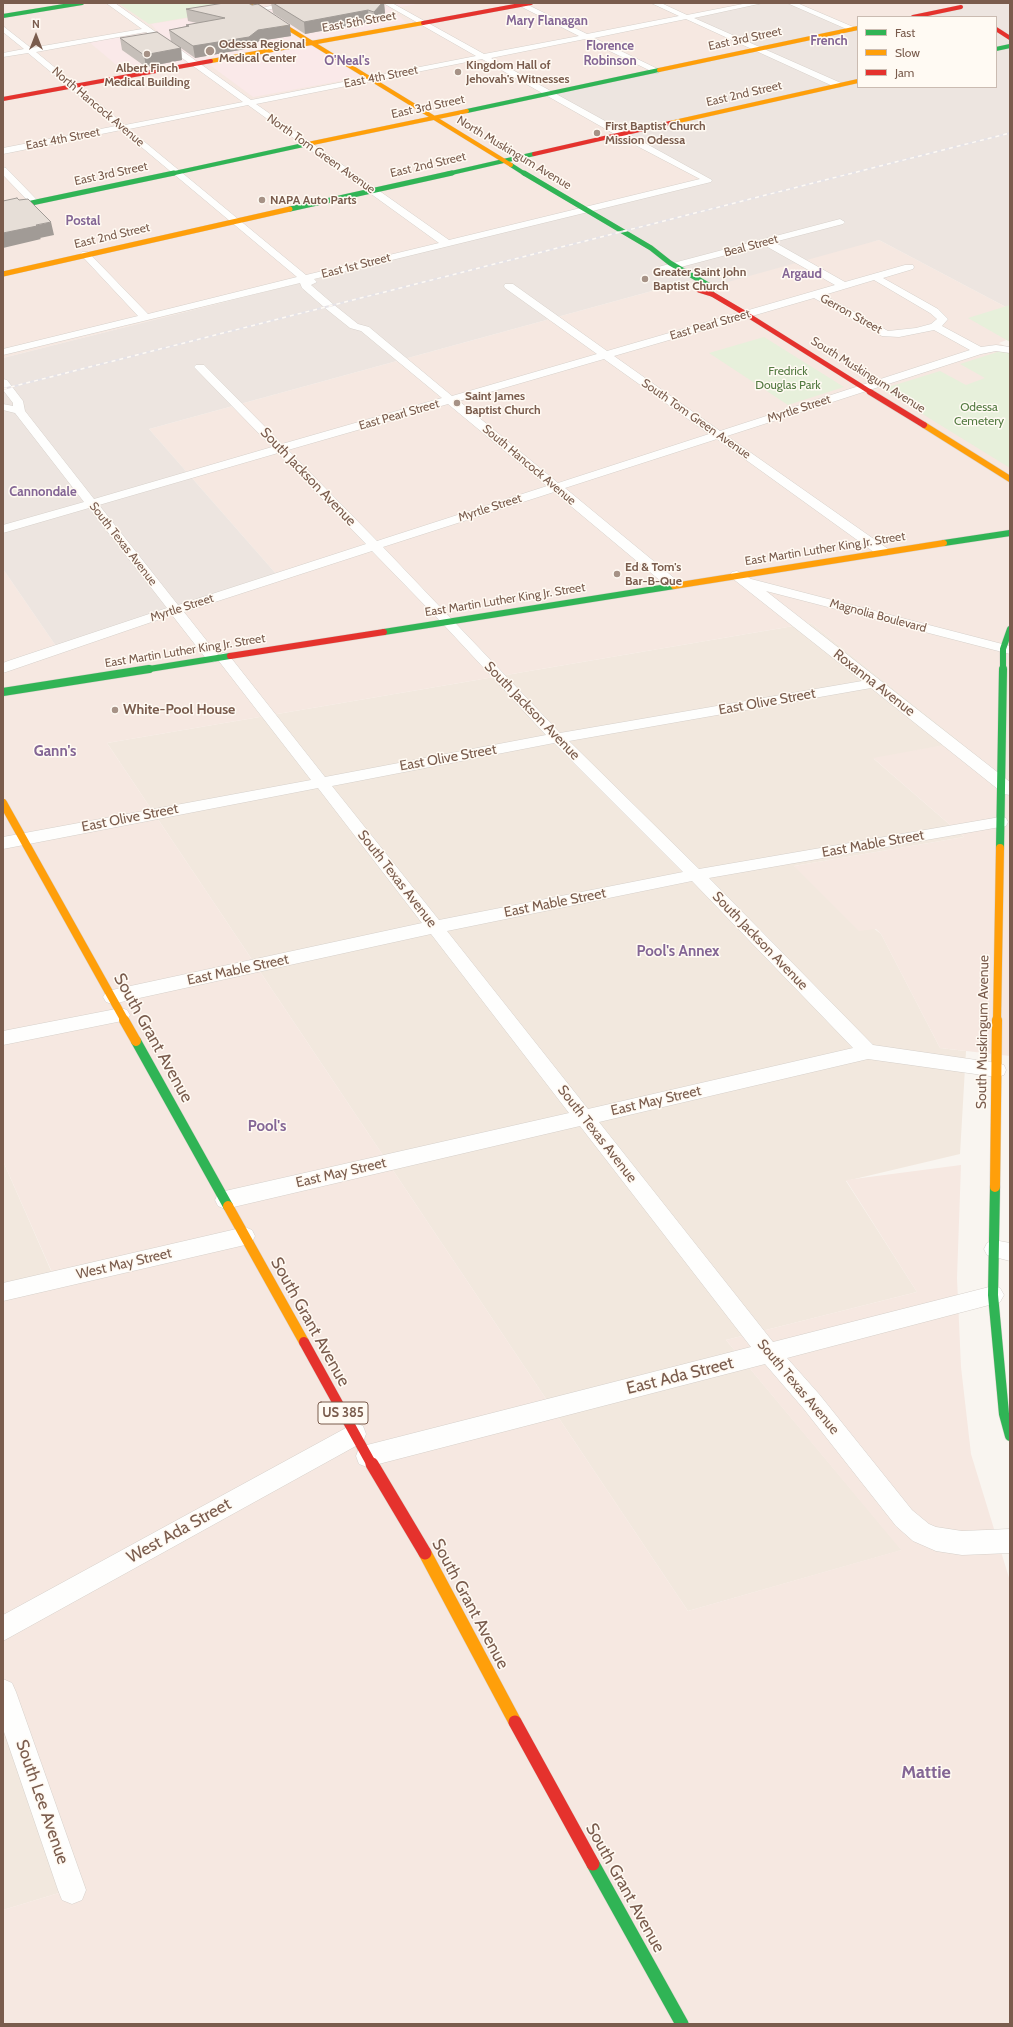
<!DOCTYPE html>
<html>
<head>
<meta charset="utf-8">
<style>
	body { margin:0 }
	#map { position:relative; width:1013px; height:2027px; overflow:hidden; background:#f9f5f0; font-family:Cabin,sans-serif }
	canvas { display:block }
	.frame { position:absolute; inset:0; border:4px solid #7a5c4d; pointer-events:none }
	.legend { position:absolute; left:857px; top:16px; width:140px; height:72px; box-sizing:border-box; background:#fffaf3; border:1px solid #cabbb1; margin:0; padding:5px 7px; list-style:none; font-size:12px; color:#7a5c4d }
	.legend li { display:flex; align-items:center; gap:8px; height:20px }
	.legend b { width:20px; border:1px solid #cabbb1 }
	.north { position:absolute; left:16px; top:16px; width:40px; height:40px; -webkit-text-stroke:3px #fffaf3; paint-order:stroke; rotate:0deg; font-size:11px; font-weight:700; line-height:16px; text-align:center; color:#7a5c4d }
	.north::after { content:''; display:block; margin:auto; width:14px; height:18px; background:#7a5c4d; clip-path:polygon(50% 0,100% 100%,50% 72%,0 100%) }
</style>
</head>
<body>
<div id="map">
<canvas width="1013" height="2027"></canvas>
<div class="frame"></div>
<ul class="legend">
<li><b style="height:5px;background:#30b455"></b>Fast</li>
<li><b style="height:5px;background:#ff9f0a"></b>Slow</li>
<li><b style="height:5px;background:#e5322d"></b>Jam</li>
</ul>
<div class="north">N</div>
</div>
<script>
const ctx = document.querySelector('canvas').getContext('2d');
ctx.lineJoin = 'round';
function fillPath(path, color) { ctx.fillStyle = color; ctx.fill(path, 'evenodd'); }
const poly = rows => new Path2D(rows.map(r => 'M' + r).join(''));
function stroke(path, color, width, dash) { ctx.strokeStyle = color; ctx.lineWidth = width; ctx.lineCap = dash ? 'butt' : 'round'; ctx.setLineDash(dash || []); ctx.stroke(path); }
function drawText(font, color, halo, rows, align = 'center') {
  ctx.font = font + ' Cabin,sans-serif'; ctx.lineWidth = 3; ctx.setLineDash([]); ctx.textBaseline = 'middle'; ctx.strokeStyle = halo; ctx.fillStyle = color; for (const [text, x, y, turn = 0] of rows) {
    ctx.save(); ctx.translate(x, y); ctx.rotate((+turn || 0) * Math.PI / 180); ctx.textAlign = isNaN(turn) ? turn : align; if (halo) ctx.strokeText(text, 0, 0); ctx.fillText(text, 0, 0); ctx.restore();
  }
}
fillPath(poly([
	[811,623,961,742,874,759,964,837,794,866,881,934,940,1048,966,1051,960,1154,846,1181,917,1292,726,1340,902,1550,688,1611,107,743],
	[3,1161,55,1280,3,1292],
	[3,1691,72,1889,3,1910]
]), '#f2e8de');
fillPath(poly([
	[3,3,759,3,757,49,708,180,3,358],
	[792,3,956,3,962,7,913,17,858,17,858,28,854,29],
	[879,240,1006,307,1009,339,999,343,1010,349,1010,1056,940,1048,881,934,876,929,859,931,794,866,964,837,873,758,960,742,811,623,107,743,688,1611,901,1550,726,1340,917,1292,846,1180,961,1165,957,1278,961,1367,971,1454,1010,1581,1010,2024,3,2024,3,1910,72,1889,3,1691,3,1292,55,1279,3,1161,3,569,58,649,278,576,149,429,692,280]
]), '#f6e8e1');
fillPath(poly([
	[759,3,792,3,854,29,858,28,858,87,996,87,996,17,913,17,961,6,956,3,1010,3,1010,306,1006,307,879,240,706,288,692,280,149,429,278,576,58,649,3,569,3,358,708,180,549,94,757,49,687,17]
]), '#ede5e0');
fillPath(poly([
	[283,3,422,3,391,9,406,22,305,41,362,77,253,97,203,60,127,74,89,42,157,31,151,24]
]), '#fae9e9');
fillPath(poly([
	[118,3,235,3,243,8,149,24],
	[1010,305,1010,342,968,318],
	[764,337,844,387,788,405,709,353],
	[1010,348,1010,468,882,389,940,371,966,385,985,378,960,364]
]), '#e7f0db');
const street = poly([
	[106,3,115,3,251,100,476,56,383,3,392,3,484,54,579,36,514,3,524,3,587,34,679,16,651,3,661,3,687,15,748,3,763,3,694,18,841,83,841,87,835,87,686,19,594,38,658,69,658,73,655,73,585,39,491,58,712,180,711,182,314,279,317,282,311,285,333,304,358,324,369,327,452,396,597,354,505,288,504,286,505,284,513,284,607,351,835,285,764,245,662,272,657,269,658,267,840,219,845,222,843,224,774,242,845,282,905,265,913,265,914,267,913,269,883,278,938,309,948,319,942,326,981,347,996,345,1010,347,1010,353,996,351,981,354,727,436,888,549,890,552,888,555,878,555,717,439,565,488,679,582,681,585,679,588,669,588,554,492,383,547,560,733,862,681,732,578,730,575,732,572,737,571,751,579,1010,646,1010,654,766,591,1010,782,1010,795,1004,794,871,688,569,741,699,869,1000,817,1006,818,1008,822,1006,826,1000,827,709,878,873,1045,997,1063,1004,1065,1006,1070,1004,1075,997,1077,868,1059,599,1122,773,1342,993,1286,1000,1288,1004,1295,1000,1302,993,1304,787,1358,819,1394,912,1510,929,1524,936,1527,962,1531,1010,1529,1010,1553,962,1555,936,1551,913,1541,896,1526,803,1408,765,1364,367,1467,359,1464,356,1456,359,1448,367,1445,751,1347,580,1126,225,1209,218,1206,215,1200,218,1194,225,1191,569,1113,431,934,112,1004,106,1002,103,997,106,992,112,990,422,923,318,788,3,849,3,837,311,780,218,660,213,662,208,661,172,615,3,673,3,663,8,661,167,608,89,508,3,533,3,525,84,502,15,413,3,410,3,404,13,406,13,403,3,390,3,379,7,380,23,401,25,411,94,499,272,447,196,369,194,367,196,365,204,365,282,444,442,398,361,331,350,328,325,308,302,288,300,283,3,355,3,349,138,316,82,256,80,254,82,252,88,252,148,314,297,277,121,130,3,154,3,148,116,126,28,53,3,57,3,53,24,49,3,32,3,26,31,48,142,29,106,3],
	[146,32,243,102,125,125,36,52,146,32],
	[482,59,618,136,700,179,449,240,256,104,482,59],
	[248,105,439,243,306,275,129,129,248,105],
	[874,280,930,313,937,319,931,324,916,328,888,331,824,295,874,280],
	[814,298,882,336,899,337,934,330,970,350,720,431,614,356,814,298],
	[604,359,709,434,558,483,459,401,604,359],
	[448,404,547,486,377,541,288,450,448,404],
	[278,453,366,544,178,605,99,505,278,453],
	[372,551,443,624,546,735,325,777,228,654,223,653,218,655,184,612,372,551],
	[554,743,683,872,439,920,332,786,554,743],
	[692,881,853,1048,588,1109,447,931,692,881],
	[283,3,299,3,257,12,253,10,283,3],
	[787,3,797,3,858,29,851,31,787,3],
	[3,167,6,168,37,200,37,204,31,204,3,175,3,167],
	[121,1008,127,1010,130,1015,127,1020,3,1045,3,1031,121,1008],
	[245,1227,252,1230,255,1236,252,1242,245,1245,3,1301,3,1283,245,1227],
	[994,1240,1010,1243,1010,1261,987,1255,984,1249,987,1243,994,1240],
	[355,1423,363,1426,366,1434,363,1442,3,1641,3,1615,355,1423],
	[3,1679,12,1683,16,1692,86,1890,82,1900,72,1904,62,1900,58,1890,3,1729,3,1679]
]);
const fastFar5 = poly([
	[3,16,82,3],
	[996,49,1010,46],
	[467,111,659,70],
	[511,165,525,174],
	[170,174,308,144],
	[447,174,534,154]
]);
const fastFar4 = poly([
	[524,173,651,248,670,263,710,286,712,294],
	[3,209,174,173],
	[290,209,452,173]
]);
const fastFar3 = poly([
	[944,543,1010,533],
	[384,632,674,586],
	[143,670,230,656],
	[1003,670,1003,649,1010,629]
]);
const fastFar2 = poly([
	[3,692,149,669],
	[1000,848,1003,669]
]);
const fastFar1 = poly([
	[136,1041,228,1206],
	[995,1187,993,1295,1004,1414,1010,1436]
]);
const fast = poly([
	[593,1864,682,2024]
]);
const slowFar5 = poly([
	[247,3,511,165],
	[211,61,423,23],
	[659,70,858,28],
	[670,123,858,81],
	[308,144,467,111]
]);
const slowFar4 = poly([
	[3,274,290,209]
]);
const slowFar3 = poly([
	[924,425,1010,479],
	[674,586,944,543]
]);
const slowFar2 = poly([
	[3,803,125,1021],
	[997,1021,1000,848]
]);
const slowFar1 = poly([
	[124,1020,136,1041],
	[995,1187,997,1020],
	[228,1206,304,1342]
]);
const slow = poly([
	[425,1553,515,1722]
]);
const jamFar4 = poly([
	[913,17,961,7],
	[423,23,531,3],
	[996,29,1010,38],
	[3,99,211,61],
	[534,154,670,123]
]);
const jamFar3 = poly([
	[699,290,712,294,746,314,872,393]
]);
const jamFar2 = poly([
	[870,392,924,425],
	[230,656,384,632]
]);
const jamFar1 = poly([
	[304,1342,372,1465]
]);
const jam = poly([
	[372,1464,425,1553],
	[515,1722,593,1864]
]);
stroke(street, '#d7d1cb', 1);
stroke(fastFar5, '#d9d2cb', 4.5);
stroke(fastFar4, '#d9d2cb', 5.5);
stroke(fastFar3, '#d9d2cb', 7);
stroke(fastFar2, '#d9d2cb', 9);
stroke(fastFar1, '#d9d2cb', 11);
stroke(fast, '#d9d2cb', 14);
stroke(slowFar5, '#d9d2cb', 4.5);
stroke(slowFar4, '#d9d2cb', 5.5);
stroke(slowFar3, '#d9d2cb', 7);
stroke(slowFar2, '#d9d2cb', 9);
stroke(slowFar1, '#d9d2cb', 11);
stroke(slow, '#d9d2cb', 14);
stroke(jamFar4, '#d9d2cb', 4.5);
stroke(jamFar3, '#d9d2cb', 5.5);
stroke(jamFar2, '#d9d2cb', 7);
stroke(jamFar1, '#d9d2cb', 11);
stroke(jam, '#d9d2cb', 14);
fillPath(street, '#fefefd');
stroke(fastFar5, '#30b455', 4);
stroke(fastFar4, '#30b455', 5);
stroke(fastFar3, '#30b455', 6);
stroke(fastFar2, '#30b455', 8);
stroke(fastFar1, '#30b455', 10);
stroke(fast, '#30b455', 13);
stroke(slowFar5, '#ff9f0a', 4);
stroke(slowFar4, '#ff9f0a', 5);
stroke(slowFar3, '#ff9f0a', 6);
stroke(slowFar2, '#ff9f0a', 8);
stroke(slowFar1, '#ff9f0a', 10);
stroke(slow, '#ff9f0a', 13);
stroke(jamFar4, '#e5322d', 4);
stroke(jamFar3, '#e5322d', 5);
stroke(jamFar2, '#e5322d', 6);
stroke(jamFar1, '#e5322d', 10);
stroke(jam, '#e5322d', 13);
const rail = poly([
	[3,389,1010,133]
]);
stroke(rail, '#e6e3e7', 2);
stroke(rail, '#fffaf3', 1.5, [4]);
fillPath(poly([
	[224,3,291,36,259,41,251,48,195,58,171,41,169,30,187,26,186,25,197,23,188,21,186,9],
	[271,3,384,3,385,13,374,23,369,22,305,34,273,13],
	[120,38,181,48,182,60,146,67,122,50]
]), '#c6bfb9');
fillPath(poly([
	[382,3,384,3,385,13,374,23,374,12],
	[368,10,369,22,305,34,304,22],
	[290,25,291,36,259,41,251,48,195,58,193,46,258,30],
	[181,48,182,60,146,67,144,55],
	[51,222,54,235,40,238,41,239,3,248,3,233]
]), '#a19b96');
const building = poly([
	[224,3,248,3,252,5,258,4,290,25,258,30,249,37,193,46,169,30,189,26,186,25,225,18,186,9,224,3],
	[273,3,382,3,374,12,368,10,304,22,273,3],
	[157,32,181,48,144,55,120,38,157,32],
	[17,198,19,200,28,199,51,222,36,225,37,226,3,233,3,201,17,198]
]);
fillPath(building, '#e6ded7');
stroke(building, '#a19b96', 1);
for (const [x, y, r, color] of [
	[210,51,5,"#a69286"],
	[147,54,4,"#a69286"],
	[458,72,4,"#a69286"],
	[597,133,4,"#a69286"],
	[262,200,4,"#a69286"],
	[645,279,4,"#a69286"],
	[457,403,4,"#a69286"],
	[617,574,4,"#a69286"],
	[115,710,4,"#a69286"]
]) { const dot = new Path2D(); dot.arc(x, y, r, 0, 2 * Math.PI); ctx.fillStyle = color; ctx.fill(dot); stroke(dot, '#fffaf3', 1.5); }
drawText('12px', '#7a5c4d', '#fffaf3', [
	["East 5th Street",359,22,-10],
	["East 3rd Street",745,39,-12],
	["East 4th Street",381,77,-11],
	["East 2nd Street",744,94,-13],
	["North Hancock Avenue",98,107,40],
	["East 3rd Street",428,107,-12],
	["East 4th Street",63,139,-11],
	["North Muskingum Avenue",514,153,31],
	["North Tom Green Avenue",321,154,35],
	["East 2nd Street",428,165,-13],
	["East 3rd Street",111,174,-12],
	["East 2nd Street",112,236,-13],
	["Beal Street",751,246,-15],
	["East 1st Street",356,266,-14],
	["Gerron Street",851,314,29],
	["East Pearl Street",710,325,-16],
	["South Muskingum Avenue",868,375,32],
	["Myrtle Street",799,409,-18],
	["East Pearl Street",399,415,-16],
	["South Tom Green Avenue",696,419,35],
	["South Hancock Avenue",529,465,40],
	["Myrtle Street",490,508,-18],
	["South Texas Avenue",123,544,52],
	["East Martin Luther King Jr. Street",825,549,-9],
	["East Martin Luther King Jr. Street",505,600,-9],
	["Myrtle Street",182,608,-18],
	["Magnolia Boulevard",878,616,15],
	["East Martin Luther King Jr. Street",185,651,-9]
]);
drawText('bold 12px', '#7a5c4d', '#fffaf3', [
	["Odessa Regional",219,44],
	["Medical Center",219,58],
	["Kingdom Hall of",466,65],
	["Jehovah's Witnesses",466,79],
	["Albert Finch",147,68,"center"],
	["Medical Building",147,82,"center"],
	["First Baptist Church",605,126],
	["Mission Odessa",605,140],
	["NAPA Auto Parts",270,200],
	["Greater Saint John",653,272],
	["Baptist Church",653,286],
	["Saint James",465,396],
	["Baptist Church",465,410],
	["Ed & Tom's",625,567],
	["Bar-B-Que",625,581]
], 'left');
drawText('12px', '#537a41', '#fffaf3', [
	["Fredrick",788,371],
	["Douglas Park",788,385],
	["Odessa",979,407],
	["Cemetery",979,421]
]);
drawText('bold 13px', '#846695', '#fffaf3', [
	["Mary Flanagan",547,21],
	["French",829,41],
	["Florence",610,46],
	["Robinson",610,61],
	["O'Neal's",347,61],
	["Postal",83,221],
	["Argaud",802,274],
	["Cannondale",43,492]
]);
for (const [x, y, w] of [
	[343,1413,50]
]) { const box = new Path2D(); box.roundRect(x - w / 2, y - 11, w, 22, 3); ctx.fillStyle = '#fffaf3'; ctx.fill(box); stroke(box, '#7a5c4d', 1); }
drawText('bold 13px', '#7a5c4d', null, [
	["US 385",343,1413]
]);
drawText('14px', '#7a5c4d', '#fffaf3', [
	["South Jackson Avenue",308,477,46],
	["Roxanna Avenue",874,683,38],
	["East Olive Street",767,702,-10],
	["South Jackson Avenue",532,711,46],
	["East Olive Street",448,758,-10],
	["East Olive Street",130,818,-11],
	["East Mable Street",873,844,-10],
	["South Texas Avenue",397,879,52],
	["East Mable Street",555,903,-11],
	["South Jackson Avenue",760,941,46],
	["East Mable Street",238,970,-12],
	["South Muskingum Avenue",983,1032,-89],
	["East May Street",656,1101,-13],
	["South Texas Avenue",597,1134,52],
	["East May Street",341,1173,-13],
	["West May Street",124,1264,-13],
	["South Texas Avenue",798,1387,50]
]);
drawText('bold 14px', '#7a5c4d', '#fffaf3', [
	["White-Pool House",123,710]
], 'left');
drawText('bold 15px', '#846695', '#fffaf3', [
	["Gann's",55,752],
	["Pool's Annex",678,952],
	["Pool's",267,1127]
]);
drawText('17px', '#7a5c4d', '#fffaf3', [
	["South Grant Avenue",153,1038,61],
	["South Grant Avenue",310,1322,61],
	["East Ada Street",680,1376,-14],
	["West Ada Street",179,1531,-29],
	["South Grant Avenue",470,1604,62],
	["South Lee Avenue",42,1802,71],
	["South Grant Avenue",625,1888,61]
]);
drawText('bold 18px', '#846695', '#fffaf3', [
	["Mattie",926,1773]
]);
</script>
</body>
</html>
